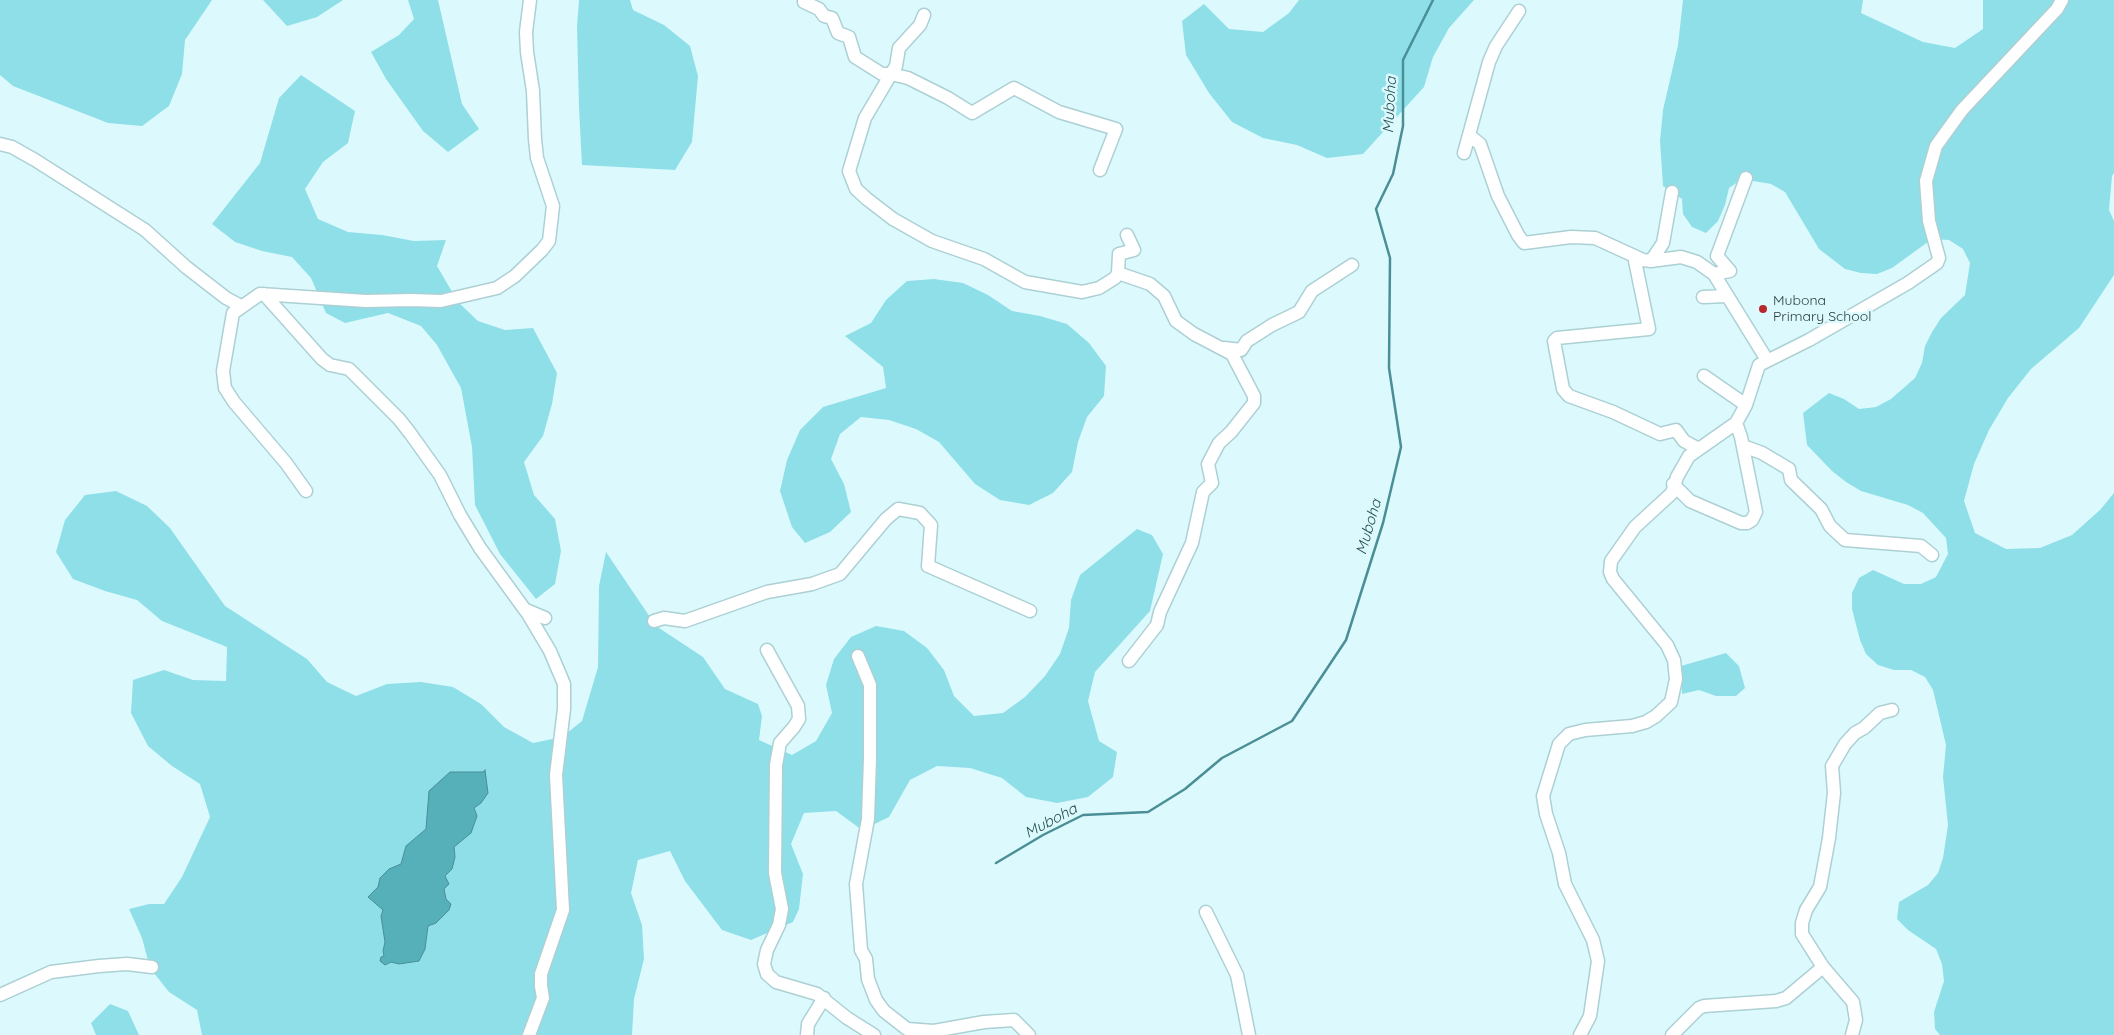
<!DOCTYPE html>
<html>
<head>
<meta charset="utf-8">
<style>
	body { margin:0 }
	canvas { display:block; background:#dcfafd }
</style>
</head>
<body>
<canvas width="2114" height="1035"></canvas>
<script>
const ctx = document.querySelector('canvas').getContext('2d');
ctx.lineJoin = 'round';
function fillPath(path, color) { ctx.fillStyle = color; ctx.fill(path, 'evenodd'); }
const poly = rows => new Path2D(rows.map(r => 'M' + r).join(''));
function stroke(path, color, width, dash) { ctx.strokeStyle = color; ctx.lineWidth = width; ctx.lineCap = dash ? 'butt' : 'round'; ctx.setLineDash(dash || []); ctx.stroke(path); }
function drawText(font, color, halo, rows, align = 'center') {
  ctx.font = font + ' Quicksand,sans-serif'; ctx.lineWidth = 5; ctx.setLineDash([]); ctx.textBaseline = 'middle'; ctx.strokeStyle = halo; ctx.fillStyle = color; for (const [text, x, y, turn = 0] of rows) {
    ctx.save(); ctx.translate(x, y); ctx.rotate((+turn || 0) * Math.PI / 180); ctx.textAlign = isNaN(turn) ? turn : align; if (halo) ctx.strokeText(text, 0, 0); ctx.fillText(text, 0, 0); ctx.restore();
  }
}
fillPath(poly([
	[0,0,212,0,185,40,182,74,169,106,142,126,108,123,13,86,0,75],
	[263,0,343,0,317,17,287,26],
	[408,0,438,0,462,104,479,129,448,152,423,131,386,79,371,52,399,35,414,19],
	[579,0,630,0,633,10,664,25,690,46,698,76,692,142,675,170,582,165,579,108,577,27],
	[1299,0,1474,0,1449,28,1433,57,1424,87,1363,154,1327,158,1297,145,1263,138,1232,122,1209,93,1186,55,1182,21,1204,4,1229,29,1263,32,1289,13],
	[1683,0,1863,0,1861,13,1923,42,1955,48,1983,29,1983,0,2114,0,2114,173,2112,176,2109,210,2114,221,2114,275,2079,328,2031,369,2008,398,1989,430,1974,464,1964,501,1975,533,2006,549,2040,548,2072,535,2100,510,2114,493,2114,1035,1940,1035,1935,1029,1934,1012,1944,981,1942,964,1936,949,1908,930,1897,919,1899,902,1928,885,1938,873,1943,858,1948,825,1943,777,1946,745,1933,690,1925,677,1911,670,1894,670,1878,665,1866,654,1860,640,1852,609,1852,593,1859,578,1873,570,1904,584,1921,584,1936,577,1948,554,1946,538,1923,513,1908,505,1861,491,1846,482,1832,471,1807,445,1803,413,1829,393,1844,399,1859,409,1876,407,1891,399,1915,378,1922,363,1925,346,1932,332,1941,318,1965,295,1970,263,1963,249,1949,240,1932,239,1892,268,1877,274,1861,273,1845,269,1819,249,1785,192,1771,184,1742,179,1729,188,1725,205,1718,221,1706,233,1692,227,1683,214,1682,199,1663,186,1660,141,1663,110,1678,45],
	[301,75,355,111,348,143,323,162,305,189,318,219,348,232,382,235,414,241,446,240,437,266,458,302,478,321,505,330,533,328,557,373,552,404,543,436,524,462,534,495,555,519,561,551,555,584,536,599,500,554,475,505,472,447,461,388,437,345,421,326,388,313,345,323,326,313,311,278,292,257,262,251,235,242,212,224,260,163,279,98],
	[934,279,963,283,988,295,1012,311,1040,316,1067,324,1089,343,1106,366,1104,396,1087,417,1078,442,1072,472,1053,493,1029,505,1000,500,975,484,939,442,916,429,889,420,861,417,840,434,831,459,844,484,851,512,830,532,805,543,792,527,780,491,787,460,800,430,823,407,886,388,883,367,845,336,871,323,886,300,907,281],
	[116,491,147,506,170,528,225,606,307,659,327,682,356,696,387,684,421,682,453,687,481,704,504,727,533,743,562,737,582,721,598,667,599,586,606,552,656,626,703,657,725,689,758,704,762,716,759,740,792,755,816,741,832,713,826,685,834,659,851,637,876,626,904,631,927,648,944,670,954,696,974,716,1003,713,1025,697,1045,676,1060,654,1069,628,1071,600,1080,575,1137,529,1152,535,1163,554,1150,611,1095,672,1088,701,1099,741,1117,752,1113,777,1088,797,1057,803,1026,797,1002,778,970,768,937,766,910,780,889,817,862,830,836,811,804,813,791,844,803,874,799,909,793,922,751,940,722,930,685,881,670,851,638,860,631,893,642,925,644,959,634,999,632,1035,202,1035,197,1010,169,992,150,968,142,938,129,909,149,904,164,904,182,877,210,817,200,784,172,766,148,746,131,713,133,680,164,670,193,680,226,681,227,647,162,621,137,600,105,591,73,579,56,552,65,520,85,495],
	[1726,653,1739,666,1745,688,1736,696,1716,696,1699,690,1682,694,1681,666],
	[110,1004,128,1011,139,1035,96,1035,91,1023]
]), '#8fdfe8');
const water = poly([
	[485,770,488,793,481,803,474,808,477,816,471,833,454,847,455,857,452,869,445,876,449,884,444,889,446,899,451,904,449,910,436,923,428,926,425,949,419,961,399,964,391,962,385,965,380,961,381,957,384,956,383,951,385,942,381,916,383,910,368,897,378,887,380,878,389,869,401,864,406,846,426,829,429,791,450,772,483,772,485,770]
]);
fillPath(water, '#55b0ba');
stroke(water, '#4a8e96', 1);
stroke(poly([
	[996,863,1043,835,1083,815,1148,812,1185,789,1222,758,1292,721,1346,640,1383,523,1401,447,1389,368,1390,258,1376,209,1393,174,1403,126,1403,60,1433,0]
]), '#4a8e96', 2.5);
const minor = poly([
	[804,0,804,2,819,9,824,16,832,18,838,33,849,37,855,57,882,74,891,74,865,118,849,171,856,189,867,199,893,219,932,241,984,259,1025,282,1082,292,1099,288,1115,278,1118,273,1119,254,1134,250,1127,235],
	[924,15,920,25,899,48,896,66,891,74,908,78,948,98,972,113,1014,88,1059,112,1116,129,1100,170],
	[1470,136,1480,144,1498,196,1518,235,1524,243,1571,237,1595,238,1643,260,1651,261,1681,257,1697,262,1714,274,1767,360],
	[0,144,12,147,35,160,145,230,186,267,226,298,241,306],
	[1464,153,1489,62,1496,46,1519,11],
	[1634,256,1649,329,1557,338,1554,341,1563,389,1569,396,1613,412,1660,434,1676,430,1684,441,1699,449],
	[1651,261,1663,243,1672,192],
	[1118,273,1150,284,1164,296,1176,321,1194,334,1232,354,1254,396,1254,403,1231,432,1219,443,1208,464,1212,483,1203,492,1192,543,1160,612,1157,625,1129,661],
	[1714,274,1730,271,1717,256,1746,178],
	[264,294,322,359,330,365,349,369,399,419,410,433,440,475,460,515,480,548,528,614,550,651,564,684,564,709,556,775,563,910,541,974,541,986,543,998,529,1035],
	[1703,297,1727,296],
	[1224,348,1241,350,1247,341,1272,325,1299,312,1312,291,1352,265],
	[1704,376,1746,405],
	[1743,446,1762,453,1789,469,1791,480,1821,509,1830,526,1845,540,1921,546,1932,555],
	[1673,484,1690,501,1741,523,1747,523,1752,520,1756,512,1741,437,1736,423],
	[306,491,286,463,234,402,225,388,223,371,233,313,260,294,366,301,411,300,441,301,497,288,515,276,542,250,549,241,553,206,537,158,535,139,533,91,527,52,526,32,530,0],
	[526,610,545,618],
	[654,621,664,618,685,621,767,592,812,584,840,574,886,519,898,509,920,513,931,525,928,566,1030,611],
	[767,650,798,706,799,719,794,727,780,743,776,765,775,873,782,909,779,925,767,950,764,964,767,974,776,982,817,994,847,1018,874,1035],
	[858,656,870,685,870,758,868,819,856,884,861,950,866,959,868,979,876,1000,884,1011,907,1029,934,1031,984,1022,1014,1020,1029,1035],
	[1206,912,1237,975,1249,1035],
	[0,995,51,972,99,966,127,964,152,967],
	[807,1035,808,1024,824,998],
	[1580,1035,1590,1016,1598,961,1593,940,1565,884,1559,853,1546,814,1543,796,1559,744,1569,734,1585,730,1632,726,1646,722,1656,716,1671,702,1676,679,1674,660,1667,645,1613,579,1610,572,1611,561,1635,527,1672,493,1677,477,1689,456,1736,423,1746,405,1759,365,1809,340,1908,283,1937,263,1939,258,1929,221,1926,181,1936,146,1962,110,2057,9,2062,0],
	[1672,1035,1699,1008,1704,1006,1776,1001,1786,998,1823,967],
	[1852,1035,1856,1020,1853,1002,1823,967,1802,934,1802,923,1806,910,1820,887,1829,838,1834,793,1832,766,1845,744,1855,733,1864,728,1880,713,1892,710]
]);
stroke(minor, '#acd0d4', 15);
stroke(minor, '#fff', 12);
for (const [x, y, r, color] of [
	[1763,309,5,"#b8282b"]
]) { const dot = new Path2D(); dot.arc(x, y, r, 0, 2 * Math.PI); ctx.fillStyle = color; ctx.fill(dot); stroke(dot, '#dcfafd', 2); }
drawText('14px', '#314041', '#dcfafd', [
	["Mubona",1773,301],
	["Primary School",1773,317]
], 'left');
drawText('italic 15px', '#254f53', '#dcfafd', [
	["Muboha",1390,105,-87],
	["Muboha",1369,527,-74],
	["Muboha",1051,821,-28]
]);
</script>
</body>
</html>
